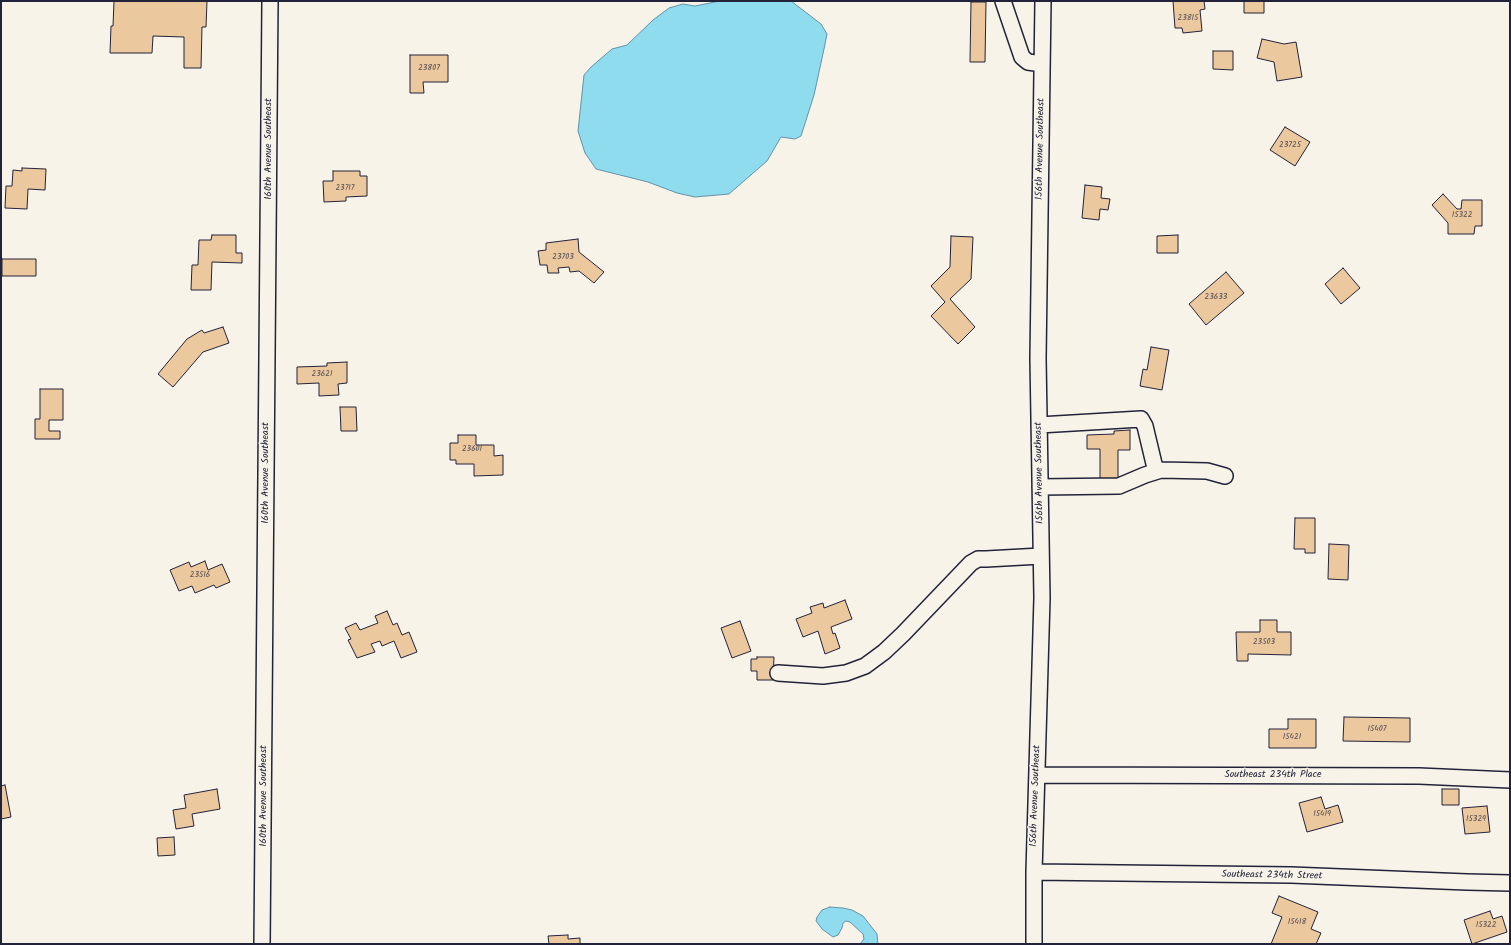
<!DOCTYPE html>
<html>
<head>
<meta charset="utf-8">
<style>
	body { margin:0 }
	#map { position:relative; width:1511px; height:945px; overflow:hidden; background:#f7f3e8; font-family:Kalam,sans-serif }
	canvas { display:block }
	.frame { position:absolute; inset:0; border:2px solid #22223b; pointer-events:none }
</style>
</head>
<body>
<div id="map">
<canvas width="1511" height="945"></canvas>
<div class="frame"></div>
</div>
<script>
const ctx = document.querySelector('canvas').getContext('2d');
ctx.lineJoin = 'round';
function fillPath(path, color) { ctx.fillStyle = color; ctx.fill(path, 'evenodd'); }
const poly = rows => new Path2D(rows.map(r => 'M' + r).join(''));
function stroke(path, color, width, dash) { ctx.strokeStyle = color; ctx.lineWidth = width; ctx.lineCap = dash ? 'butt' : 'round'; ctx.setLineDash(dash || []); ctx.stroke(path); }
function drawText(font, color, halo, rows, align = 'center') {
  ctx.font = font + ' Kalam,sans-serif'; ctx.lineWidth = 3; ctx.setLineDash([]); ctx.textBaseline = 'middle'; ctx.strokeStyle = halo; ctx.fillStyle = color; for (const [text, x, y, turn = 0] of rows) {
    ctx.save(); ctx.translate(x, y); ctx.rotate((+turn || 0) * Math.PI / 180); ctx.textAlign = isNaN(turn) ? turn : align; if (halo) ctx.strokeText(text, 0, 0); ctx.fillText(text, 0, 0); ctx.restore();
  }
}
const water = poly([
	[720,1,791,1,821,24,827,34,824,49,814,95,801,136,795,139,781,137,767,161,729,194,695,197,677,193,648,182,596,169,585,153,578,131,584,75,591,67,612,49,627,45,653,20,669,8,683,4,695,6,720,1],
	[830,907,843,908,852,910,863,916,877,934,878,944,860,944,864,939,863,934,850,922,846,921,843,923,842,928,838,935,833,937,822,929,816,921,817,917,822,910,830,907]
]);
fillPath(water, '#8fdcef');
stroke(water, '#6392a7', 1);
const building = poly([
	[114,1,207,1,206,27,202,27,201,68,184,68,184,37,153,36,152,53,110,53,111,26,113,26,114,1],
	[1173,1,1204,1,1205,9,1200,10,1202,31,1183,33,1182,28,1175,28,1173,1],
	[1244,1,1264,1,1264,13,1244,13,1244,1],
	[971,2,986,2,985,62,970,62,971,2],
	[1262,39,1284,44,1296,42,1302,77,1277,81,1274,62,1257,58,1262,39],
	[1213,51,1233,51,1233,70,1213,69,1213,51],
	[410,55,448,55,448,82,423,82,424,93,410,93,410,55],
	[1285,127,1310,142,1295,166,1270,150,1285,127],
	[22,168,46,169,45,190,28,189,27,209,5,208,6,186,12,186,13,170,22,171,22,168],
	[333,171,360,171,360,176,367,176,367,196,346,197,346,201,324,202,323,181,333,181,333,171],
	[1085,185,1102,187,1101,198,1110,199,1108,210,1100,209,1099,220,1082,218,1085,185],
	[1443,194,1457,209,1461,209,1462,200,1482,200,1482,226,1475,226,1474,234,1448,234,1448,223,1432,205,1443,194],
	[212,235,236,235,236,253,242,253,242,263,212,262,211,290,191,290,192,265,198,265,199,240,211,240,212,235],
	[1178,235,1178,253,1157,253,1157,236,1178,235],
	[951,236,973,237,971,279,950,299,975,327,958,344,931,316,945,302,931,286,950,267,951,236],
	[578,239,579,252,604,272,594,283,579,271,570,272,569,267,558,268,559,273,548,273,547,265,540,265,538,251,546,250,546,243,578,239],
	[2,259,36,259,36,276,2,276,2,259],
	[1343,268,1360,288,1341,304,1325,284,1343,268],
	[1226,272,1244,293,1206,325,1189,304,1226,272],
	[223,327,229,343,203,352,173,387,158,374,187,339,202,330,204,333,223,327],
	[1151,347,1169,350,1162,390,1140,386,1143,369,1147,370,1151,347],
	[347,362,347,383,338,384,339,395,319,396,319,383,297,384,297,367,327,366,327,363,347,362],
	[40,389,63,389,63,420,49,420,49,431,60,431,60,439,35,439,35,419,40,419,40,389],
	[340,407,356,407,357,431,341,431,340,407],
	[1130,430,1130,450,1118,450,1118,480,1100,480,1100,449,1087,449,1087,435,1114,434,1114,431,1130,430],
	[458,435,476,435,476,445,494,445,494,456,503,455,503,475,474,476,474,464,456,464,456,460,450,460,450,443,458,443,458,435],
	[1295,518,1315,518,1315,553,1305,553,1305,549,1294,549,1295,518],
	[1329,544,1349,545,1348,580,1328,579,1329,544],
	[205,561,208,570,222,564,230,582,216,588,214,585,195,593,192,586,179,591,170,570,189,562,191,567,205,561],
	[845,600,852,619,831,627,833,634,835,633,840,648,825,654,818,631,803,637,796,619,812,613,810,607,823,603,824,608,845,600],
	[387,611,393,625,397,623,402,635,409,632,417,652,401,658,394,641,382,646,380,641,371,644,375,652,357,658,348,640,351,639,345,628,356,623,360,630,378,623,375,616,387,611],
	[1260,620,1277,620,1277,632,1291,632,1291,655,1248,654,1248,661,1237,661,1236,632,1260,632,1260,620],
	[740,621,751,651,732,658,721,628,740,621],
	[757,657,774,657,773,680,757,680,757,671,751,671,751,659,757,659,757,657],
	[1344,717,1410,718,1410,742,1343,741,1344,717],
	[1288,719,1316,719,1316,748,1269,748,1269,729,1288,729,1288,719],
	[5,785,11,817,1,819,1,786,5,785],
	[217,789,220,809,192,814,194,826,176,829,173,810,186,808,184,795,217,789],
	[1442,789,1459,789,1459,805,1442,805,1442,789],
	[1321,797,1325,809,1338,805,1343,822,1307,832,1299,803,1321,797],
	[1487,806,1490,832,1465,834,1462,808,1487,806],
	[174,837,175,855,158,856,157,838,174,837],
	[1279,896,1318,912,1311,929,1321,933,1316,944,1271,944,1282,917,1272,913,1279,896],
	[1490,911,1493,919,1502,916,1507,932,1472,944,1464,920,1490,911],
	[568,935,568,939,580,938,580,944,549,944,548,936,568,935]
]);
fillPath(building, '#ebc89d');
stroke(building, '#22223b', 1);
const minor = poly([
	[1003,1,1022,57,1028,62,1042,64],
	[1039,425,1141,419,1145,426,1155,468,1161,470,1207,471,1225,476],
	[1040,487,1119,486,1145,475,1161,470],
	[778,673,823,676,846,673,865,666,884,652,903,634,971,563,978,559,986,559,1041,556],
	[1037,775,1419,776,1510,780],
	[1034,872,1291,875,1467,882,1510,883],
	[262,944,270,1],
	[1034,944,1034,872,1042,598,1038,358,1043,1]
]);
stroke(minor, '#22223b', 18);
stroke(minor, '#f7f3e8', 15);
drawText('8px', '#544c54', null, [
	["23815",1188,19],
	["23807",429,69],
	["23725",1290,146],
	["23717",345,189],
	["15322",1462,216],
	["23703",563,258],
	["23633",1216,298],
	["23621",322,375],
	["23601",472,450],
	["23516",200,576],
	["23503",1264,643],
	["15407",1377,730],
	["15421",1292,738],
	["15419",1322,815],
	["15329",1476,820],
	["15418",1297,923],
	["15322",1486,926]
]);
drawText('10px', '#22223b', '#f7f3e8', [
	["160th Avenue Southeast",269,149,-90],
	["156th Avenue Southeast",1041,149,-89],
	["160th Avenue Southeast",266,473,-90],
	["156th Avenue Southeast",1040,473,-91],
	["Southeast 234th Place",1273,775],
	["160th Avenue Southeast",264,796,-90],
	["156th Avenue Southeast",1036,796,-88],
	["Southeast 234th Street",1272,876,1]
]);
</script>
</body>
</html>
